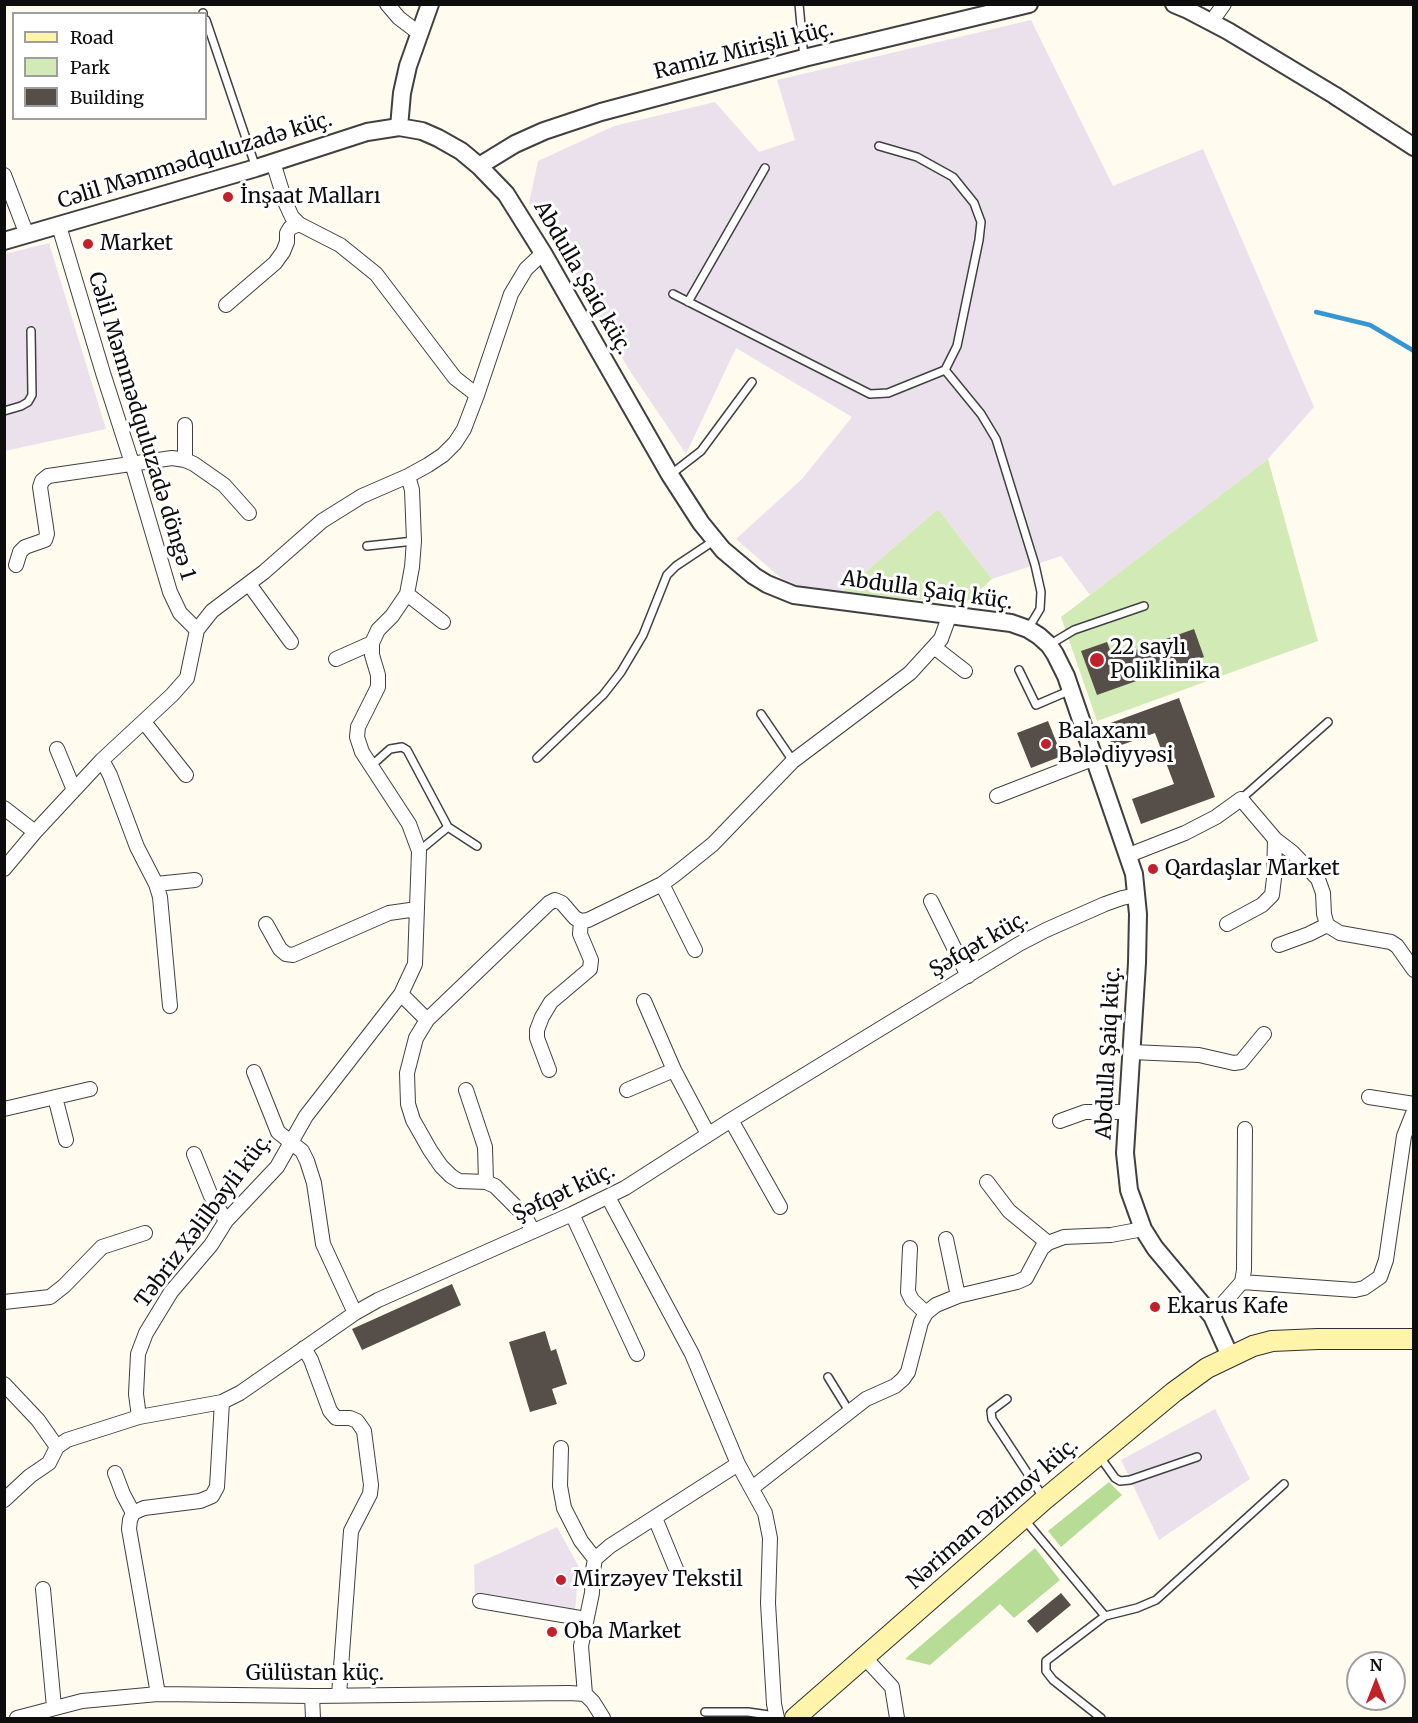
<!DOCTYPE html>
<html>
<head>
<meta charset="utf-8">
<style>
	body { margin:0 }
	#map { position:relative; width:1418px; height:1723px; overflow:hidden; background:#fffbee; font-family:Merriweather,serif }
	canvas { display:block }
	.frame { position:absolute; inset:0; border:6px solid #0d0d0d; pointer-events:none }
	.legend { position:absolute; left:12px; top:12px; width:195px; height:108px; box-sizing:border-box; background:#fff; border:2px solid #9e9e9e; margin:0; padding:8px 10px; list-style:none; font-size:18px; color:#0d0d0d }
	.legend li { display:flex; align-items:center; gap:12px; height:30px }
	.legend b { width:30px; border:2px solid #9e9e9e }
	.north { position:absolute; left:1346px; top:1651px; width:60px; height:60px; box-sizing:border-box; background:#fff; border:2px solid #9e9e9e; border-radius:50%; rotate:0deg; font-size:16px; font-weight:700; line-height:24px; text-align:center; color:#0d0d0d }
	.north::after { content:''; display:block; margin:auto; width:21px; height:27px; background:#c2212b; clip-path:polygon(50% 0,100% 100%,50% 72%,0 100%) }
</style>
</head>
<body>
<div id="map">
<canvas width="1418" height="1723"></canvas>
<div class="frame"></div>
<ul class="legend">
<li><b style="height:8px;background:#fff4a9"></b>Road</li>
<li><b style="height:16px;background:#d2ebb6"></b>Park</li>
<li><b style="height:16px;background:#564e49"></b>Building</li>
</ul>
<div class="north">N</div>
</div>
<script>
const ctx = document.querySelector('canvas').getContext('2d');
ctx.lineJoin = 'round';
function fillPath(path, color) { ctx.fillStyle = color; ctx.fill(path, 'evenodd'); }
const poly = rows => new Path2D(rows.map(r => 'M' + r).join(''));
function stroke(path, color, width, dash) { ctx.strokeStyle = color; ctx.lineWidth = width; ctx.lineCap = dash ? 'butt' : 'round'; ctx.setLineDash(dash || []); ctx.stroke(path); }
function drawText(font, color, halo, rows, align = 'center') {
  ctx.font = font + ' Merriweather,serif'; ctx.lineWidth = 6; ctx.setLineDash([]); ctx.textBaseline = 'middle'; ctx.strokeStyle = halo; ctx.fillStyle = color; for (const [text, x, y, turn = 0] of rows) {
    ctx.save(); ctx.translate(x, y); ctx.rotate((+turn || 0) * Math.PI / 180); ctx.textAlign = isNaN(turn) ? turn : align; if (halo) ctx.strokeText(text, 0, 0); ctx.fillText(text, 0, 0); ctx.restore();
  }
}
fillPath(poly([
	[1031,20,1113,186,1203,149,1314,407,1268,459,1090,595,1061,556,992,579,938,509,840,594,805,588,782,579,736,539,802,479,852,417,736,348,686,454,630,371,529,203,538,161,614,126,715,102,759,152,795,140,777,80],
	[49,243,106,429,5,451,5,254],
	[1215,1409,1250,1479,1159,1540,1121,1460],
	[557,1527,579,1567,575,1611,475,1600,474,1565]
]), '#ebe1ed');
fillPath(poly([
	[1268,459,1318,641,1097,721,1061,617],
	[938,509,992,579,966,603,840,594]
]), '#d2ebb6');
fillPath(poly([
	[1109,1482,1122,1495,1061,1547,1048,1531],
	[1035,1548,1060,1580,1014,1618,1000,1604,930,1665,905,1659]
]), '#b6dc95');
stroke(poly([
	[1316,312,1370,325,1414,351]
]), '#3596d2', 4.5);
fillPath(poly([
	[1194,629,1204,657,1097,695,1081,651,1107,642,1113,658],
	[1179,698,1215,797,1141,824,1132,799,1174,784,1155,733,1113,748,1105,725],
	[1048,721,1062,756,1031,768,1017,733],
	[452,1284,461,1305,362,1350,352,1329],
	[545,1331,551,1351,556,1349,567,1384,552,1389,557,1404,530,1412,509,1342],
	[1061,1593,1071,1605,1037,1633,1027,1621]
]), '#564e49');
const service = poly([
	[799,4,804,58],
	[203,13,203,14],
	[206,20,256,168],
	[673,294,870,394,888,393,945,370,957,346,979,240,981,222,974,203,953,177,917,157,879,146],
	[688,302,765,168],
	[945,370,981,414,996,439,1035,565,1041,592,1040,609,1028,629],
	[4,411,21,406,28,402,32,395,31,331],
	[670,475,701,451,752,382],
	[367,546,414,541],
	[1049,645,1074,630,1144,606],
	[1019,670,1036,705,1071,690],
	[761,714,793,761],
	[537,758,603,695,621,672,643,635,667,575,676,566,715,540],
	[371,766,390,749,402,747,407,750,448,827,477,846],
	[1241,799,1328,722],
	[419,851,448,827],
	[828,1377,849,1411],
	[1007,1399,991,1411,992,1419,1043,1497],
	[1100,1457,1115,1478,1120,1481,1130,1480,1197,1457],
	[1024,1519,1105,1616],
	[705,1712,748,1712,776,1716],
	[1101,1718,1053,1680,1046,1671,1046,1661,1105,1616,1137,1608,1156,1600,1284,1484]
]);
const minor = poly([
	[387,4,399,18,420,34],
	[1212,21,1224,4],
	[273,162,286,204,292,217,299,224,340,245,376,274,455,378,477,395],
	[4,175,27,235],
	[59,226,103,373,132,463,170,592,180,613,197,630],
	[226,305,275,263,283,252,287,242,287,233,290,228,299,224],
	[185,425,185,460],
	[16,565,20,552,25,547,45,540,47,534,40,487,42,481,48,476,172,458,185,460,194,464,224,485,249,513],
	[249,584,291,642],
	[407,594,443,622],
	[934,647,965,671],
	[336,659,372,643],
	[144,722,186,775],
	[57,749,74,790],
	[102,760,110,775,137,847,156,884,160,897,170,1006],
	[997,796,1095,758],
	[4,808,35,832],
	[1129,855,1185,833,1216,817,1241,799,1275,839,1292,852,1318,879,1323,893,1324,914,1327,925,1340,933,1391,942,1397,946,1414,970],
	[4,869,35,832,102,760,172,695,187,678,197,630,212,611,264,572,322,521,362,496,408,476,428,465,443,455,455,443,464,429,477,395,511,294,526,269,543,253],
	[156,884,195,880],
	[662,884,695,950],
	[931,901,968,976],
	[266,924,280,949,286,954,293,955,389,913,417,909],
	[1227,924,1262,905,1272,895,1274,878,1275,839],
	[1279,945,1309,934,1327,925],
	[401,994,427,1020],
	[644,1001,674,1070,708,1134],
	[1132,1052,1199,1055,1234,1063,1241,1062,1264,1034],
	[549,1070,537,1038,537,1030,542,1017,551,1002,590,969,591,960,580,934,581,921],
	[254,1072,278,1132,302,1151,307,1161,314,1183,323,1244,355,1313],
	[466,1090,485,1147,486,1182],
	[627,1090,674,1070],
	[55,1097,66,1140],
	[1369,1097,1414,1104],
	[4,1109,90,1089],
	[731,1120,780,1207],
	[1060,1121,1085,1112,1128,1112],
	[194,1154,211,1196,226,1221],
	[987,1182,1009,1211,1048,1243],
	[608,1197,692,1354,738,1464,765,1513,770,1538,768,1603,774,1704,777,1718],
	[572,1214,637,1354],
	[533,1231,524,1215,495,1186,486,1182,459,1181,451,1176,441,1166,430,1150,413,1120,408,1104,407,1073,416,1038,427,1020,549,903,555,900,562,903,575,918,581,921,588,920,662,884,677,873,713,844,793,761,910,673,941,639,950,614],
	[946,1239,958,1296],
	[910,1248,908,1292,912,1300,926,1313],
	[1242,1282,1355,1290,1364,1288,1380,1277,1386,1260,1404,1136,1414,1111],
	[4,1302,50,1297,64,1286,102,1247,145,1233],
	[1212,1316,1242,1282,1244,1270,1245,1129],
	[304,1348,311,1360,330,1411,336,1418,350,1418,357,1421,364,1431,371,1485,370,1494,351,1531,339,1695],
	[4,1384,38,1420,57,1447],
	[139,1417,136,1394,138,1354,146,1333,171,1292,211,1245,226,1221,277,1167,306,1116,401,994,415,964,419,851,409,824,362,752,357,737,358,727,378,687,378,675,372,655,372,643,378,630,392,616,407,594,412,567,414,541,412,490,408,476],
	[561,1448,560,1486,564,1508,581,1541,595,1559],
	[115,1473,123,1494,133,1513],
	[752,1488,866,1399,895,1386,903,1379,908,1372,921,1322,926,1313,936,1305,958,1296,1017,1282,1026,1278,1042,1248,1048,1243,1064,1237,1111,1235,1143,1229],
	[4,1500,30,1476,49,1463,57,1447,67,1440,139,1417,222,1402,240,1393,355,1313,378,1300,572,1214,625,1188,731,1120,1019,944,1046,930,1105,904,1122,898,1137,895],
	[655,1518,676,1569],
	[43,1589,54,1707],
	[480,1601,586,1619],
	[866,1659,892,1687,897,1718],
	[158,1694,129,1529,130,1520,133,1513,144,1508,200,1501,212,1496,217,1487,222,1402],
	[585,1694,581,1646,592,1593,593,1570,595,1559,610,1546,738,1464],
	[312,1696,313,1718],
	[17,1718,82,1701,158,1694,312,1696,569,1693,585,1694,593,1702,603,1718]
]);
const tertiary = poly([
	[430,4,408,66,402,93,399,127,422,131,438,138,461,151,479,166,506,194,543,253,670,475,701,523,723,550,754,576,767,584,794,595,1011,623,1028,629,1039,636,1049,645,1055,654,1066,676,1134,874,1138,914,1137,963,1125,1153,1129,1190,1143,1229,1155,1248,1212,1316,1230,1356],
	[1174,4,1186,9,1228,31,1334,95,1414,147],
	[479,166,515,144,544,131,601,112,804,58,1029,4],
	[4,241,256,168,367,132,399,127]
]);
const secondary = poly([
	[795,1718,1045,1499,1174,1392,1207,1368,1253,1346,1272,1341,1318,1339,1414,1339]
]);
stroke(service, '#404040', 10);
stroke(minor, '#404040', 16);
stroke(tertiary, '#404040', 20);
stroke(secondary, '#2f2f2f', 22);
stroke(service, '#fff', 7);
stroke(minor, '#fff', 14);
stroke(tertiary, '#fff', 16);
stroke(secondary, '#fff4a9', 20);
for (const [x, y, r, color] of [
	[228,197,6,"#c2212b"],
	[88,244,6,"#c2212b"],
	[1097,660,8,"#c2212b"],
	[1046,744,6,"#c2212b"],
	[1153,869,6,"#c2212b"],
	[1155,1307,6,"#c2212b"],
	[561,1580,6,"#c2212b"],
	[552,1632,6,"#c2212b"]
]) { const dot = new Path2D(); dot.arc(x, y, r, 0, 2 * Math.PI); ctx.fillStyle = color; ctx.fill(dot); stroke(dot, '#fff', 2); }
drawText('21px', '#0d0d0d', '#fff', [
	["Ramiz Mirişli küç.",744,51,-14],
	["Cəlil Məmmədquluzadə küç.",195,161,-17],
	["Abdulla Şaiq küç.",582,278,60],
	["Cəlil Məmmədquluzadə döngə 1",141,426,73],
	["Abdulla Şaiq küç.",927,591,8],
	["Şəfqət küç.",979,945,-30],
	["Abdulla Şaiq küç.",1109,1053,-87],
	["Şəfqət küç.",564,1193,-25],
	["Təbriz Xəlilbəyli küç.",204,1221,-53],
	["Nəriman Əzimov küç.",993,1514,-41],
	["Gülüstan küç.",315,1674]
]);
drawText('21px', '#0d0d0d', '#fff', [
	["İnşaat Malları",240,197],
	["Market",100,244],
	["22 saylı",1110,648],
	["Poliklinika",1110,672],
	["Balaxanı",1058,732],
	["Bələdiyyəsi",1058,756],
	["Qardaşlar Market",1165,869],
	["Ekarus Kafe",1167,1307],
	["Mirzəyev Tekstil",573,1580],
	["Oba Market",564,1632]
], 'left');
</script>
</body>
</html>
